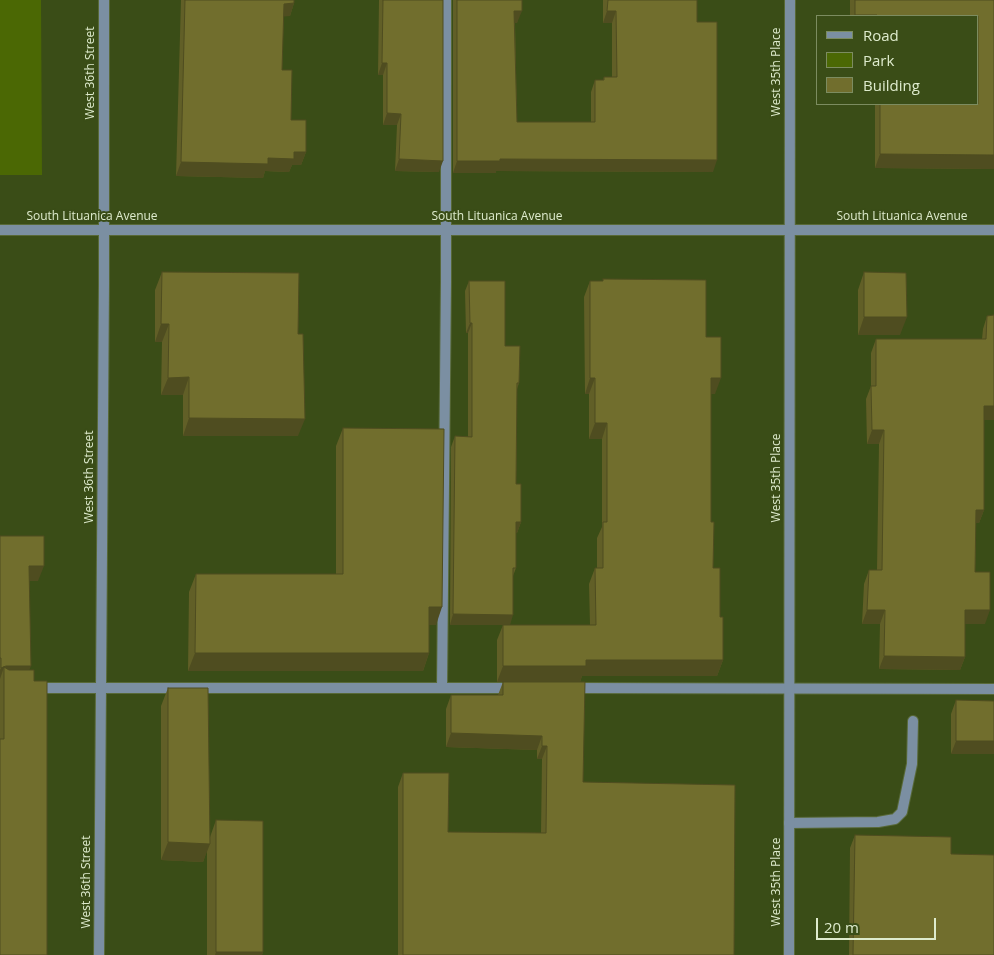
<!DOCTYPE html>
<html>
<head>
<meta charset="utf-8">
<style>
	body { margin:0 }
	#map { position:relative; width:994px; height:955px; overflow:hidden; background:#3a4d17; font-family:"Open Sans",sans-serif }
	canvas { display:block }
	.legend { position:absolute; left:816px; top:15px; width:162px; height:90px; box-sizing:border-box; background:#3a4d17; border:1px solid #7c8c60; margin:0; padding:6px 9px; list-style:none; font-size:15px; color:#deebcd }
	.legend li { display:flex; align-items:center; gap:10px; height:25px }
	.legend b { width:25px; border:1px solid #7c8c60 }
	.scale { position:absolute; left:816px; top:918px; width:120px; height:22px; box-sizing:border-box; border:2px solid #deebcd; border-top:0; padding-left:6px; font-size:15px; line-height:18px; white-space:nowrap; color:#deebcd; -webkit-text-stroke:4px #3a4d17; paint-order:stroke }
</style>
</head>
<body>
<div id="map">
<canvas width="994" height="955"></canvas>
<ul class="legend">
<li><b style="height:6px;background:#7b8fa2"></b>Road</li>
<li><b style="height:14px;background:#4b6804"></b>Park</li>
<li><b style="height:14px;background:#716e2d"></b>Building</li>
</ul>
<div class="scale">20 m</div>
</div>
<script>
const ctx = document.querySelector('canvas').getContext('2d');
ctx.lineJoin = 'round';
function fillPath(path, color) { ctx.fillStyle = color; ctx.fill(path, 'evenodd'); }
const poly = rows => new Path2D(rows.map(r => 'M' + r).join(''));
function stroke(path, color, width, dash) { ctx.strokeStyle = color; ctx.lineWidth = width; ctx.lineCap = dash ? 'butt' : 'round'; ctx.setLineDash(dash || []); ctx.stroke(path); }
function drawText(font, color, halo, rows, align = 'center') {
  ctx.font = font + ' "Open Sans",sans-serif'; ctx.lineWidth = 4; ctx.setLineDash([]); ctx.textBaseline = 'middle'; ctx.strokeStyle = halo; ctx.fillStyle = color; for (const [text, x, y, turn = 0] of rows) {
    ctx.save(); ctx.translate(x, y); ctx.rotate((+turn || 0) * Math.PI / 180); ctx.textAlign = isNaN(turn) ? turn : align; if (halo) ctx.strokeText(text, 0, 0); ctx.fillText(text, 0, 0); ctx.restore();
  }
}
fillPath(poly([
	[0,0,41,0,42,175,0,175]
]), '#4b6804');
const lane = poly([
	[33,688,514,688],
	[442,688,446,281,446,0],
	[571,688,994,689],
	[789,823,878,822,895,819,902,812,912,764,913,721]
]);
const street = poly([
	[0,230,994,230],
	[99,955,104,283,104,0],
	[789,955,790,0]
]);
stroke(lane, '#586938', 12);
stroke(street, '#586938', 12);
stroke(lane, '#7b8fa2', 10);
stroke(street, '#7b8fa2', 10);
fillPath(poly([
	[181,0,294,0,294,3,290,16,283,16,282,70,291,120,306,152,301,165,292,165,289,172,265,171,263,178,176,176],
	[379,0,443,0,439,172,395,171,397,125,383,125,383,75,378,75],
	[453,0,522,0,517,23,515,23,517,122,591,122,591,92,595,80,603,80,604,77,612,77,612,23,603,23,603,0,697,0,697,22,713,172,496,171,496,173,453,173],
	[850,0,994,0,994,169,875,168,875,104,978,104,978,16,850,16],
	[162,272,298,436,183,436,183,395,161,395,162,342,155,342,155,290],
	[864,272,900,335,858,335,858,290],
	[469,281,505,346,519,383,517,389,516,484,521,522,517,533,516,533,516,568,513,576,510,625,590,625,589,584,595,568,597,568,597,538,602,527,602,439,589,439,589,394,585,394,584,297,590,281,706,337,715,394,711,394,711,522,713,568,720,617,723,660,717,676,582,676,580,682,583,782,734,955,398,955,398,787,403,773,448,832,541,833,542,759,537,759,537,750,446,747,446,709,451,695,498,695,503,682,497,682,497,640,503,625,450,625,451,447,455,436,468,437,468,333,466,333,465,291],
	[987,316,994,420,984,420,984,510,979,523,976,523,975,572,985,624,965,624,965,657,960,670,879,669,880,624,862,624,864,584,869,570,877,570,879,444,867,444,866,399,871,386,871,353,876,339,982,339,983,329],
	[343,428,436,625,429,625,429,653,423,671,188,671,189,592,196,574,336,574,336,446],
	[0,536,38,581,29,581,29,670,34,681,47,681,46,955,0,955],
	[168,688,209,840,216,820,263,952,262,955,207,955,207,850,203,862,161,860,161,706],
	[956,700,994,701,951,754,951,714],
	[855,835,951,854,994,955,849,955,850,848]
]), '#615f27');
fillPath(poly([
	[294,3,290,16,279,17,284,4],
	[514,11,522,11,517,23,510,23],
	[607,11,616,11,612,23,603,23],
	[855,15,877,15,877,16,855,16],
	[382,63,387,63,383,75,378,75],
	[387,113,401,114,397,125,383,125],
	[294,152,306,152,301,165,292,165,289,172,265,171,263,178,176,176,181,162,268,158],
	[880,154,994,155,994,169,875,168],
	[399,159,443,161,439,172,395,171],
	[500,159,717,160,713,172,496,171,496,173,453,173,457,161],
	[864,317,907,317,900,335,858,335],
	[470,323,472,323,468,333,466,333],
	[161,324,169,324,162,342,155,342],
	[189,377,183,395,161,395,168,378],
	[590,378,595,378,589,394,585,394],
	[711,378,721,378,715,394,705,394],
	[984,406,994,406,994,420,980,420],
	[189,418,305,419,298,436,183,436],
	[595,423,607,423,602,439,589,439],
	[872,430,884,430,879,444,867,444],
	[976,510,984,510,979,523,971,523],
	[516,522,521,522,517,533,512,533],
	[29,566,44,566,38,581,24,581],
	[429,607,442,607,436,625,423,625],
	[867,610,885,610,880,624,862,624],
	[965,610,990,610,985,624,960,624],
	[453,614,513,615,510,625,450,625],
	[195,653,429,653,423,671,188,671],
	[884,656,965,657,960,670,879,669],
	[586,660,723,660,717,676,582,676,580,682,497,682,503,666],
	[6,666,31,666,25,681,4,667,0,679,0,670,1,668],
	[451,733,542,736,537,750,446,747],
	[956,741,994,741,994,754,951,754],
	[542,746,547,746,542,759,537,759],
	[168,842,210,844,203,862,161,860],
	[216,952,263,952,262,955,215,955]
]), '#4f4d20');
const building = poly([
	[185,0,294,0,294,3,284,4,282,70,292,70,291,120,306,120,306,152,294,152,294,159,268,158,268,164,181,162,185,0],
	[383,0,443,0,443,161,399,159,401,114,387,113,387,63,382,63,383,0],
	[457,0,522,0,522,11,514,11,517,122,595,122,595,80,604,80,604,77,617,77,616,11,607,11,608,0,697,0,697,22,717,22,717,160,500,159,500,161,457,161,457,0],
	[855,0,994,0,994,155,880,154,880,104,978,104,978,16,877,16,877,15,855,15,855,0],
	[162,272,299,273,298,334,303,334,305,419,189,418,189,377,168,378,169,324,161,324,162,272],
	[864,272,906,273,907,317,864,317,864,272],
	[603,279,706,280,706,337,721,337,721,378,711,378,711,522,714,522,713,568,720,568,720,617,723,617,723,660,586,660,586,666,503,666,503,625,596,625,595,568,603,568,603,522,607,522,607,423,595,423,595,378,590,378,590,281,603,281,603,279],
	[469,281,505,281,505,346,520,346,519,383,517,383,516,484,521,484,521,522,516,522,516,568,513,568,513,615,453,614,455,436,472,437,472,323,470,323,469,281],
	[994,315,994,406,984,406,984,510,976,510,975,572,990,572,990,610,965,610,965,657,884,656,885,610,867,610,869,570,882,570,884,430,872,430,871,386,876,386,876,339,986,339,987,316,994,315],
	[343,428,444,429,442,607,429,607,429,653,195,653,196,574,343,574,343,428],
	[0,536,44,536,44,566,29,566,31,666,6,666,1,668,1,658,0,658,0,536],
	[4,667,9,670,34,670,34,681,47,681,47,955,0,955,0,739,4,739,4,667],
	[503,682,585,682,583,782,735,785,734,955,403,955,403,773,449,773,448,832,546,833,547,746,542,746,542,736,451,733,451,695,503,695,503,682],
	[168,688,208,688,210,844,168,842,168,688],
	[956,700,994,701,994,741,956,741,956,700],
	[216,820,263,821,263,952,216,952,216,820],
	[855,835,951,837,951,854,994,855,994,955,853,955,855,835]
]);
fillPath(building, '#716e2d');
stroke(building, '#4f4d20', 1);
drawText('12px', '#deebcd', '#3a4d17', [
	["West 35th Place",777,72,-90],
	["West 36th Street",91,73,-90],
	["South Lituanica Avenue",92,217],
	["South Lituanica Avenue",497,217],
	["South Lituanica Avenue",902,217],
	["West 36th Street",90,477,-90],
	["West 35th Place",777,478,-90],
	["West 36th Street",87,882,-90],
	["West 35th Place",777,882,-90]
]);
</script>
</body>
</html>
